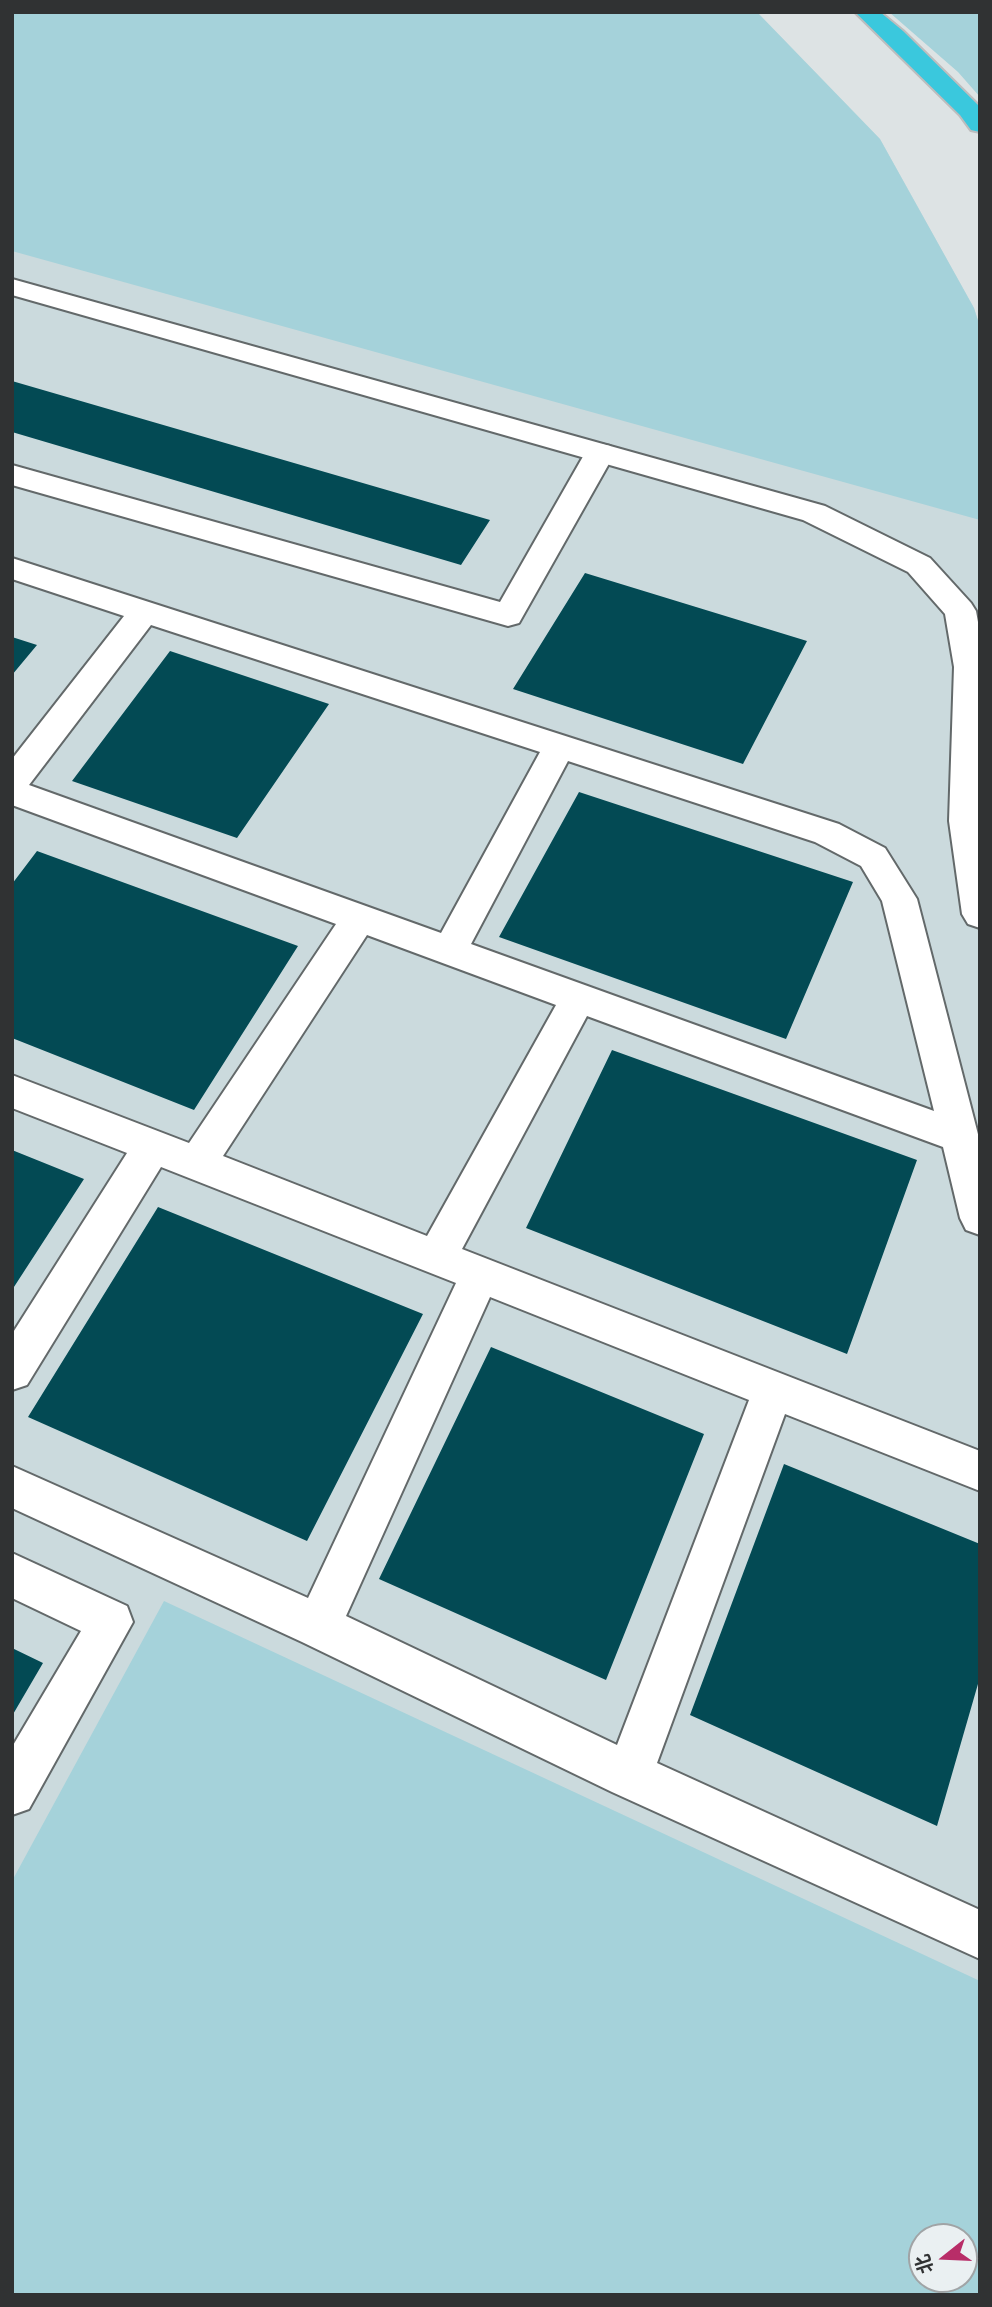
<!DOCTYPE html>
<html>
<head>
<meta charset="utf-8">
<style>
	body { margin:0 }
	#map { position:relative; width:992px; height:2307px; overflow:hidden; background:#dde3e4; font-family:"Space Grotesk","Noto Sans SC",sans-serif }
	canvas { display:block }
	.frame { position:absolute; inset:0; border:14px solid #303233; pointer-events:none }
	.north { position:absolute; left:908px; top:2223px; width:70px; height:70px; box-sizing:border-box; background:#eaf0f2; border:2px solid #a0a4a6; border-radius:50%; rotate:252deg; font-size:19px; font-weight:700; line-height:28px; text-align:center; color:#303233 }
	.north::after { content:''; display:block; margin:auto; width:24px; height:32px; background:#b82d68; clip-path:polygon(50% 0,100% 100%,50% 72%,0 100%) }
</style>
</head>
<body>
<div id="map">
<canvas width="992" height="2307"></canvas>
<div class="frame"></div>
<div class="north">北</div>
</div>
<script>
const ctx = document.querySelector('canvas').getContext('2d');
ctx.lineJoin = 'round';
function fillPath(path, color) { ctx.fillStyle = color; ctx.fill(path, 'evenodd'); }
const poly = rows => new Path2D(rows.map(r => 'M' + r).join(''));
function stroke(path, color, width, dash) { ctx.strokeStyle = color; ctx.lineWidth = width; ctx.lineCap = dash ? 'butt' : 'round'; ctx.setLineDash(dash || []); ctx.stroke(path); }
fillPath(poly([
	[12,12,757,12,880,139,974,308,980,327,980,2295,12,2295],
	[922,2237,964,2237,964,2279,922,2279]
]), '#cbdadd');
fillPath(poly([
	[12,12,757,12,880,139,974,308,980,327,980,520,12,251],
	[889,12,980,12,980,97,958,72],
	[164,1601,980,1981,980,2295,12,2295,12,1881],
	[922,2237,964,2237,964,2279,922,2279]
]), '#a5d2da');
fillPath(poly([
	[12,381,490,520,461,565,12,432],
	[585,573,807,641,743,764,513,689],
	[12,637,37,645,12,675],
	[170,651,329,704,237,838,72,781],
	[579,792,853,882,786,1039,499,937],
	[37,851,298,946,194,1110,12,1038,12,884],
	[612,1050,917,1160,847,1354,526,1228],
	[12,1150,84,1179,12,1290],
	[158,1207,423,1314,307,1541,28,1417],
	[491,1347,704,1434,606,1680,379,1579],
	[784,1464,980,1544,980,1677,937,1826,690,1715],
	[12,1648,43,1663,12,1716]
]), '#034a54');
const street = poly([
	[600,444,610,446,615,453,519,623,508,626,12,485,12,465,500,602,585,453,590,446,600,444],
	[12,558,839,824,885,848,917,899,980,1142,980,1235,966,1230,960,1218,943,1147,587,1016,462,1249,980,1451,980,1491,785,1414,657,1763,980,1910,980,1959,612,1792,302,1642,12,1508,12,1466,308,1598,456,1283,161,1167,27,1385,12,1390,12,1334,127,1153,12,1108,12,1075,189,1143,336,924,12,805,12,759,124,616,12,579,12,558],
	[151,625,540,752,441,933,29,785,151,625],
	[568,761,815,842,861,866,882,901,934,1111,471,944,568,761],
	[367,935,556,1005,427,1236,223,1156,367,935],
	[490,1297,749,1400,617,1745,346,1616,490,1297],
	[12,1553,127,1606,133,1622,29,1809,12,1815,12,1747,81,1631,12,1598,12,1553]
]);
const secondary = poly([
	[12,279,825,506,930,558,971,603,976,611,980,633,980,928,968,924,962,914,949,821,954,667,945,614,908,572,803,520,12,295,12,279]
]);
const highway = poly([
	[855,12,880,12,903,31,978,105,980,132,971,130,960,115,855,12]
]);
stroke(street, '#63696a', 4);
stroke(secondary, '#63696a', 4);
stroke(highway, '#bdbdbe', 4);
fillPath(street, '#fff');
fillPath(secondary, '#fff');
fillPath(highway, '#3ac8dd');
</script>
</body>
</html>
